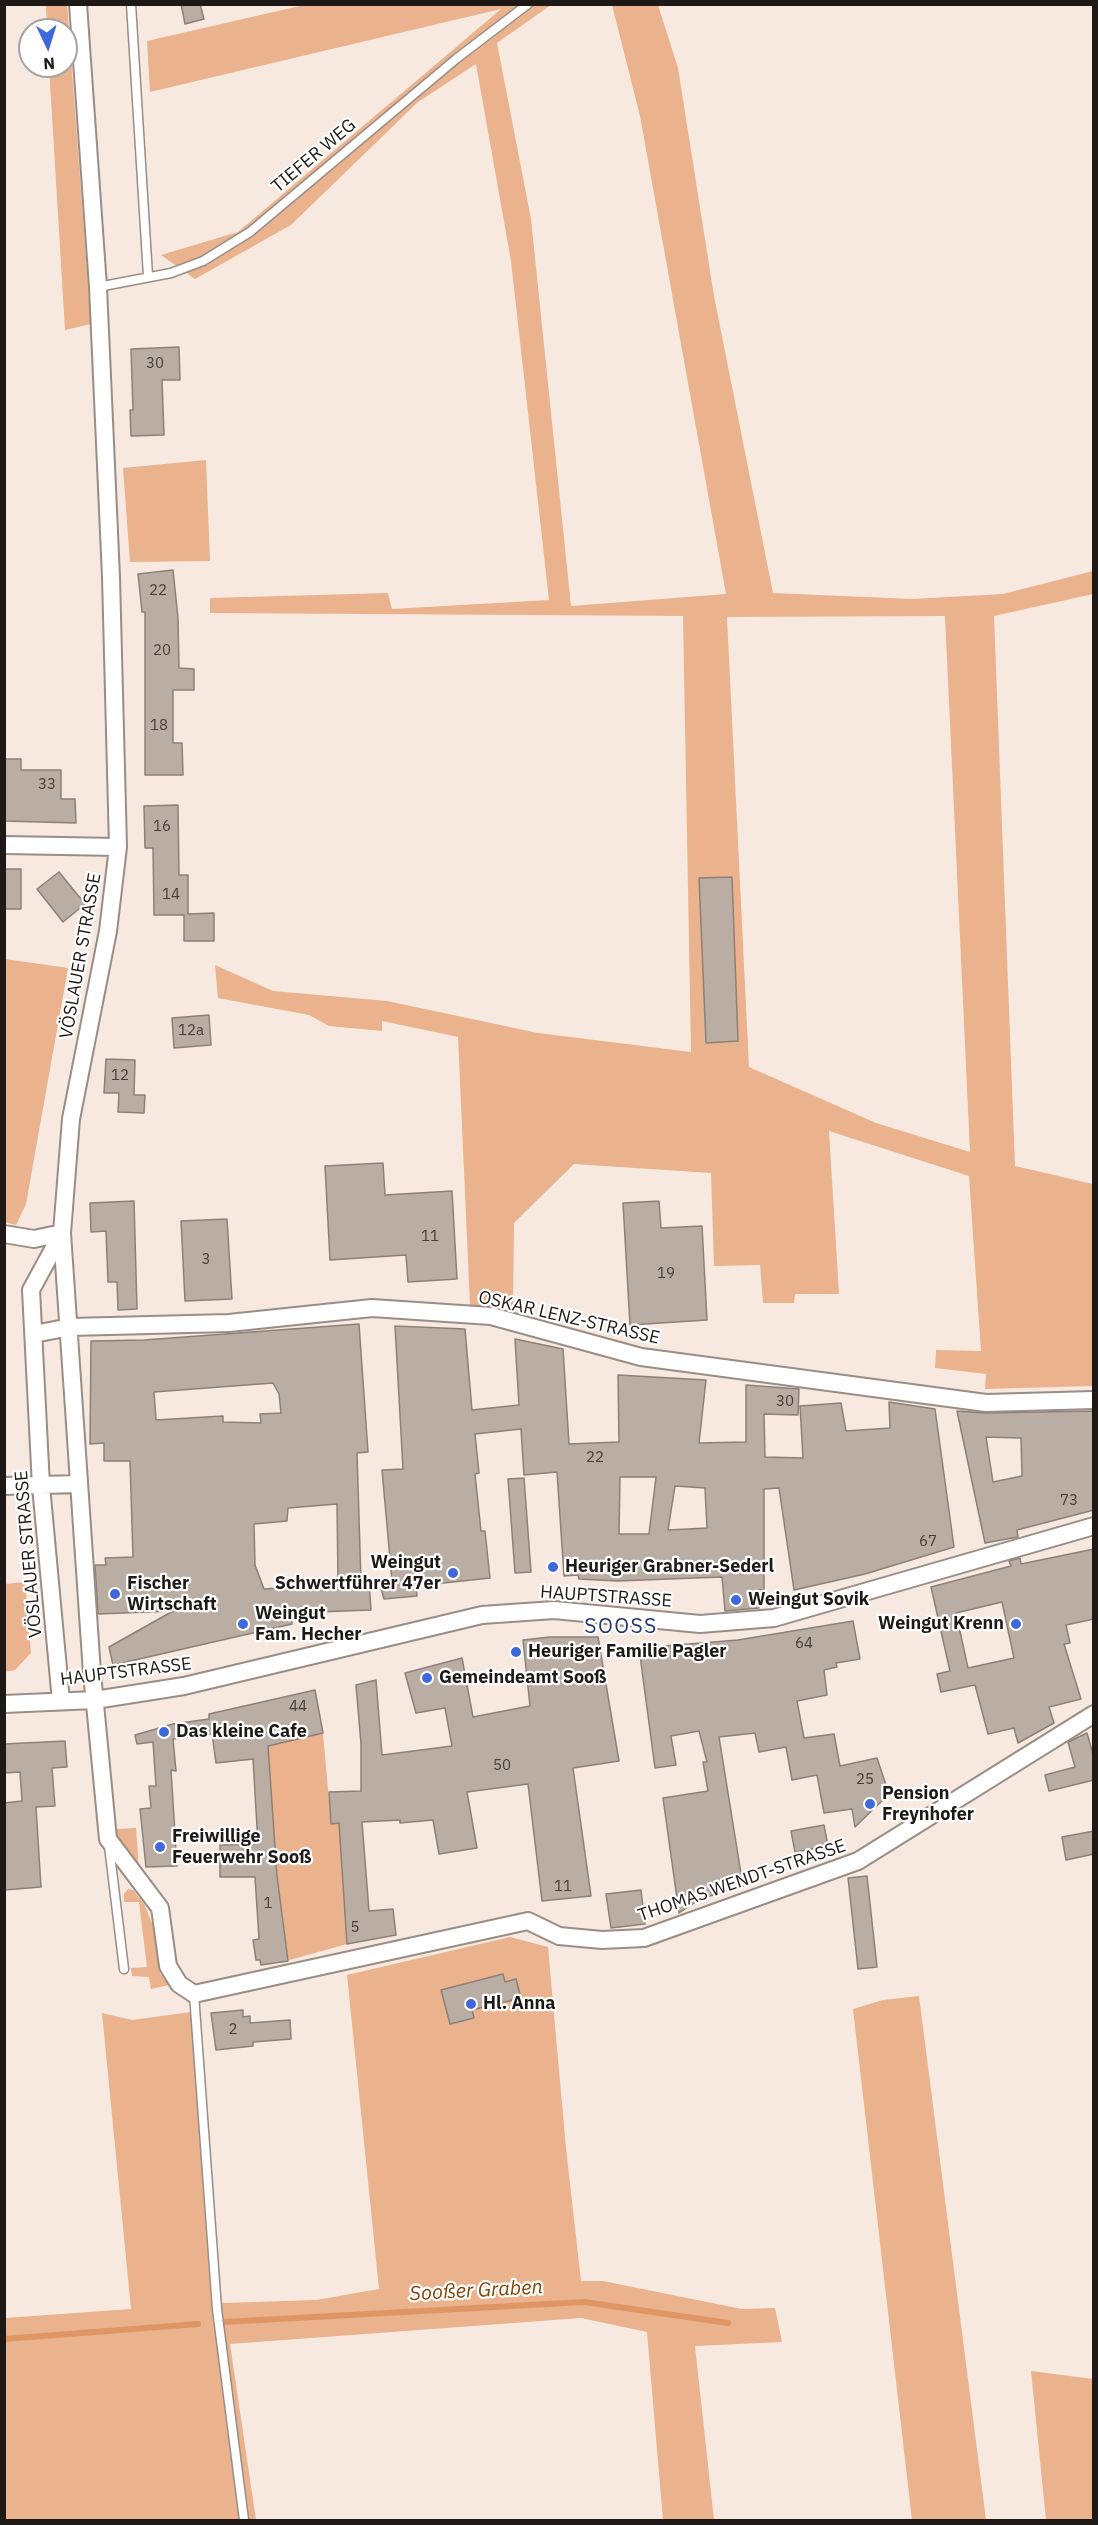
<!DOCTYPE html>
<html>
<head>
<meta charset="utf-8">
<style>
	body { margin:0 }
	#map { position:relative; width:1098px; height:2525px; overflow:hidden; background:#f7e9e0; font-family:"IBM Plex Sans",sans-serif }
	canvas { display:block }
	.frame { position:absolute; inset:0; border:6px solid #1e1916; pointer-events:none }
	.north { position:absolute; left:18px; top:18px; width:60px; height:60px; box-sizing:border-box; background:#fff; border:2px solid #a5a3a2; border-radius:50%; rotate:176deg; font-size:16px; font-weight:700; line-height:24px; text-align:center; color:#1e1916 }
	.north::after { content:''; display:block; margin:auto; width:21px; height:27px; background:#3f69db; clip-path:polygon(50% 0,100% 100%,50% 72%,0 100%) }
</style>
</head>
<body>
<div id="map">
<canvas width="1098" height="2525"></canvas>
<div class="frame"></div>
<div class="north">N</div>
</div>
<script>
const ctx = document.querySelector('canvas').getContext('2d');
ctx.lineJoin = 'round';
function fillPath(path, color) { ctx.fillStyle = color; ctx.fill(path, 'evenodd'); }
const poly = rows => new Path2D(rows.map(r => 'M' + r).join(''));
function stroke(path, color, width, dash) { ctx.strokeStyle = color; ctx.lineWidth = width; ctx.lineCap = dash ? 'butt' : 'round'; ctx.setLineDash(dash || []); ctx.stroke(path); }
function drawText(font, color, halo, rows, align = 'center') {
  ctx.font = font + ' "IBM Plex Sans",sans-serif'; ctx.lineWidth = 4.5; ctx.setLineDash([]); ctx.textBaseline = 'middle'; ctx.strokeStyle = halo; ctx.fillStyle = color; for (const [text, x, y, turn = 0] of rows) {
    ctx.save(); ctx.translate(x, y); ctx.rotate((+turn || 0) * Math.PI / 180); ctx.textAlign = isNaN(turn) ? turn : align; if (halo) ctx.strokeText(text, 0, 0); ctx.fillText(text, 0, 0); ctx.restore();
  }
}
fillPath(poly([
	[46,5,67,5,91,324,65,330,49,66,66,66,66,30,47,30],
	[304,5,551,5,497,43,531,219,571,606,726,594,640,116,612,5,658,5,678,68,714,296,773,593,912,599,1003,594,1093,571,1093,594,994,616,1015,1166,1093,1184,1093,1386,985,1389,986,1374,935,1368,936,1350,981,1351,969,1176,829,1131,839,1294,795,1294,794,1303,763,1303,760,1265,714,1266,711,1173,574,1164,514,1223,513,1309,470,1305,458,1037,382,1021,382,1031,329,1026,309,1015,218,998,215,965,273,991,387,1001,538,1033,691,1052,683,616,210,613,210,598,388,593,392,609,549,600,511,261,476,64,418,102,291,225,195,279,161,255,238,232,501,9,150,92,147,41],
	[945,616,970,1152,876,1123,749,1067,727,617],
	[206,460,210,561,130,562,123,468],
	[5,959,68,968,26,1204,16,1225,4,1222],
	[25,1582,31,1653,15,1670,5,1672,5,1584],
	[323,1733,331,1823,339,1823,347,1944,286,1961,277,1876,268,1744],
	[136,1828,139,1869,117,1835,117,1829],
	[128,1889,133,1890,144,1904,154,1928,160,1973,169,1985,151,1989,149,1977,132,1976,131,1968,147,1967,139,1902,124,1902,124,1894],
	[510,1937,548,1947,566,2148,581,2281,603,2281,742,2309,775,2308,782,2342,695,2346,714,2520,663,2520,647,2332,581,2318,230,2344,256,2520,5,2520,5,2318,131,2309,102,2013,132,2020,191,2012,211,2300,224,2303,316,2300,379,2289,347,1975],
	[919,1996,986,2520,912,2520,853,2009,883,2000],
	[1031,2371,1093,2379,1093,2520,1046,2520]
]), '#eab38e');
stroke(poly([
	[224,2322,584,2302,728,2323],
	[4,2339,198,2324]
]), '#de9664', 6);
const building = poly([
	[181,4,200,4,204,19,185,24,181,4],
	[179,347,180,380,162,380,164,435,131,436,130,410,133,410,131,349,179,347],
	[173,570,178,618,179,668,194,669,194,690,173,690,173,743,182,743,183,775,145,775,145,612,142,612,138,574,173,570],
	[4,759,21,759,21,770,61,770,61,799,75,799,76,823,4,821,4,759],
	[178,805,179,875,188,875,188,914,214,913,214,941,184,941,184,915,154,915,153,848,145,848,144,806,178,805],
	[4,869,21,869,21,909,5,909,4,869],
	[59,872,85,904,63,922,37,889,59,872],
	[732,877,738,1041,706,1043,699,878,732,877],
	[209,1015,211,1045,174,1048,172,1018,209,1015],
	[106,1059,135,1060,134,1095,145,1095,144,1113,118,1112,119,1093,104,1093,106,1059],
	[383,1163,385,1195,452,1191,457,1279,408,1282,406,1255,330,1260,325,1166,383,1163],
	[134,1201,137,1309,118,1310,117,1282,108,1282,106,1231,91,1232,90,1203,134,1201],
	[659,1201,661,1228,702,1226,707,1320,630,1325,623,1203,659,1201],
	[227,1219,232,1299,185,1301,181,1221,227,1219],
	[359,1324,368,1452,357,1453,361,1582,369,1581,371,1610,291,1613,292,1624,113,1665,109,1647,173,1611,98,1614,95,1565,106,1565,105,1558,133,1557,130,1461,104,1461,104,1443,90,1444,91,1341,144,1340,359,1324],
	[273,1383,279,1394,281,1413,260,1414,261,1423,223,1422,223,1416,156,1420,154,1392,273,1383],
	[337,1504,338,1580,291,1582,291,1587,264,1589,255,1565,254,1524,287,1521,288,1508,337,1504],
	[395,1326,465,1329,472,1410,519,1405,515,1339,563,1349,569,1444,619,1442,618,1375,706,1380,699,1443,746,1442,746,1385,799,1389,798,1415,764,1414,765,1457,803,1458,800,1406,841,1403,846,1431,890,1428,889,1402,935,1409,954,1547,865,1574,794,1590,779,1488,764,1489,764,1590,758,1590,759,1608,725,1611,722,1577,617,1581,579,1579,578,1575,564,1576,557,1472,524,1475,521,1429,475,1434,479,1473,475,1474,481,1531,485,1531,490,1578,416,1586,417,1596,384,1599,379,1581,392,1581,382,1470,403,1469,395,1326],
	[620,1477,656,1477,649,1534,619,1534,620,1477],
	[675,1486,705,1488,707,1528,668,1530,675,1486],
	[957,1411,986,1413,1094,1411,1094,1510,1017,1530,1018,1537,985,1543,957,1411],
	[986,1437,1021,1438,1022,1476,993,1482,986,1437],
	[524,1478,531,1572,515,1573,508,1479,524,1478],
	[1094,1549,1094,1619,1066,1625,1070,1643,1064,1644,1081,1699,1049,1707,1054,1723,1018,1743,1014,1728,988,1734,975,1685,941,1692,937,1674,950,1671,931,1587,1011,1566,1009,1561,1020,1558,1021,1564,1094,1549],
	[1002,1602,1014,1658,968,1668,956,1613,1002,1602],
	[853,1621,860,1659,836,1663,837,1667,824,1670,827,1695,797,1701,804,1738,834,1734,840,1766,877,1758,889,1794,855,1827,852,1809,824,1813,817,1775,792,1780,786,1747,759,1752,755,1733,719,1737,743,1886,700,1899,679,1913,663,1798,708,1791,703,1762,707,1762,699,1731,671,1736,676,1765,655,1768,639,1648,738,1640,853,1621],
	[550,1637,598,1637,619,1761,573,1768,591,1896,542,1901,528,1784,467,1792,477,1848,439,1854,433,1820,400,1823,400,1820,362,1822,369,1911,393,1909,396,1935,347,1944,339,1823,331,1824,329,1792,361,1791,361,1744,356,1685,376,1680,382,1755,452,1746,445,1708,416,1713,405,1673,462,1658,473,1717,530,1706,523,1640,550,1637],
	[315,1690,323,1733,268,1746,277,1876,288,1961,261,1965,260,1960,256,1960,253,1940,259,1939,255,1877,220,1877,220,1845,258,1844,253,1759,216,1763,212,1734,173,1739,176,1771,171,1770,177,1866,146,1867,140,1809,151,1808,149,1786,156,1786,153,1742,137,1744,135,1735,173,1724,209,1719,209,1714,315,1690],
	[1087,1733,1094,1758,1094,1780,1049,1791,1045,1775,1075,1767,1068,1742,1087,1733],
	[65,1741,67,1767,52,1768,55,1806,36,1807,41,1887,4,1890,4,1803,22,1801,20,1772,4,1773,4,1744,65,1741],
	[824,1825,828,1846,795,1852,791,1831,824,1825],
	[1094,1831,1094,1854,1066,1860,1062,1837,1094,1831],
	[867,1876,877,1967,858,1969,848,1878,867,1876],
	[641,1890,645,1924,611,1928,606,1894,641,1890],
	[503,1974,505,1982,516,1979,521,1998,472,2010,474,2018,450,2024,441,1990,503,1974],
	[243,2010,243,2017,250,2016,250,2023,290,2020,291,2039,253,2042,253,2046,216,2050,211,2013,243,2010]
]);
fillPath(building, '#baada4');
stroke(building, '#8c8078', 1.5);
const lane = poly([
	[131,4,148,276],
	[98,287,171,273,203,261,250,232,456,59,528,4],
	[109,1846,124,1969],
	[194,1994,217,2309,244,2520]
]);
const street = poly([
	[78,4,98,287,111,577,118,847,108,931,71,1119,62,1233,92,1673,108,1839,160,1908,168,1966,179,1984,194,1994,528,1921,559,1936,602,1940,644,1938,858,1861,1094,1714],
	[4,845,118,847],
	[4,1234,34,1239,62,1233],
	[34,1334,70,1327,229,1323,372,1308,491,1316,641,1357,986,1403,1094,1400],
	[4,1486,79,1484],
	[61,1701,41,1486,31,1290,62,1233],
	[4,1704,95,1700,184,1686,482,1615,554,1610,700,1624,774,1618,1094,1526]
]);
stroke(lane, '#9a8d85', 11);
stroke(street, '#9a8d85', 20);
stroke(lane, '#fff', 8);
stroke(street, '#fff', 16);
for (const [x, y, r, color] of [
	[553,1567,6,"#3f69db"],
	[453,1573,6,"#3f69db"],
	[115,1594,6,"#3f69db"],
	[736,1600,6,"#3f69db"],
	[243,1624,6,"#3f69db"],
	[1016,1624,6,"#3f69db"],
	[516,1652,6,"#3f69db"],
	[427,1678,6,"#3f69db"],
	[164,1732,6,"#3f69db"],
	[870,1804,6,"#3f69db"],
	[160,1847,6,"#3f69db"],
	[471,2004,6,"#3f69db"]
]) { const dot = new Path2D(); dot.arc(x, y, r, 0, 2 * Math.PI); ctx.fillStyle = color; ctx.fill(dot); stroke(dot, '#fff', 2); }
drawText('15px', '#453e3a', null, [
	["30",155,364],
	["22",158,591],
	["20",162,651],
	["18",159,726],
	["33",47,785],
	["16",162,827],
	["14",171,895],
	["12a",191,1031],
	["12",120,1076],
	["11",430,1237],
	["3",206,1260],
	["19",666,1274],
	["30",785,1402],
	["22",595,1458],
	["73",1069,1501],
	["67",928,1542],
	["64",804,1644],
	["44",298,1707],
	["50",502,1766],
	["25",865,1780],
	["11",563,1887],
	["1",268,1904],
	["5",355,1928],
	["2",233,2030]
]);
drawText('18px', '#1e1916', '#fff', [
	["TIEFER WEG",314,156,-40],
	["VÖSLAUER STRASSE",81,956,-80],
	["OSKAR LENZ-STRASSE",569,1318,13],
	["VÖSLAUER STRASSE",29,1554,-95],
	["HAUPTSTRASSE",606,1597,4],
	["HAUPTSTRASSE",126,1672,-7],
	["THOMAS WENDT-STRASSE",742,1881,-19]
]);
drawText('bold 18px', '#1e1916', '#fff', [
	["Weingut",441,1563,"right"],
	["Schwertführer 47er",441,1584,"right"],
	["Heuriger Grabner-Sederl",565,1567],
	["Fischer",127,1584],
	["Wirtschaft",127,1605],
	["Weingut Sovik",748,1600],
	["Weingut",255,1614],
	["Fam. Hecher",255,1635],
	["Weingut Krenn",1004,1624,"right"],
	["Heuriger Familie Pagler",528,1652],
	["Gemeindeamt Sooß",439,1678],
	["Das kleine Cafe",176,1732],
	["Pension",882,1794],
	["Freynhofer",882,1815],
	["Freiwillige",172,1837],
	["Feuerwehr Sooß",172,1858],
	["Hl. Anna",483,2004]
], 'left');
drawText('italic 20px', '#844302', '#fff', [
	["Sooßer Graben",476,2291,-3]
]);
ctx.letterSpacing = '1.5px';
drawText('21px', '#21376e', '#fff', [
	["SOOSS",621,1627]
]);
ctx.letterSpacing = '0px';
</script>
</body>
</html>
